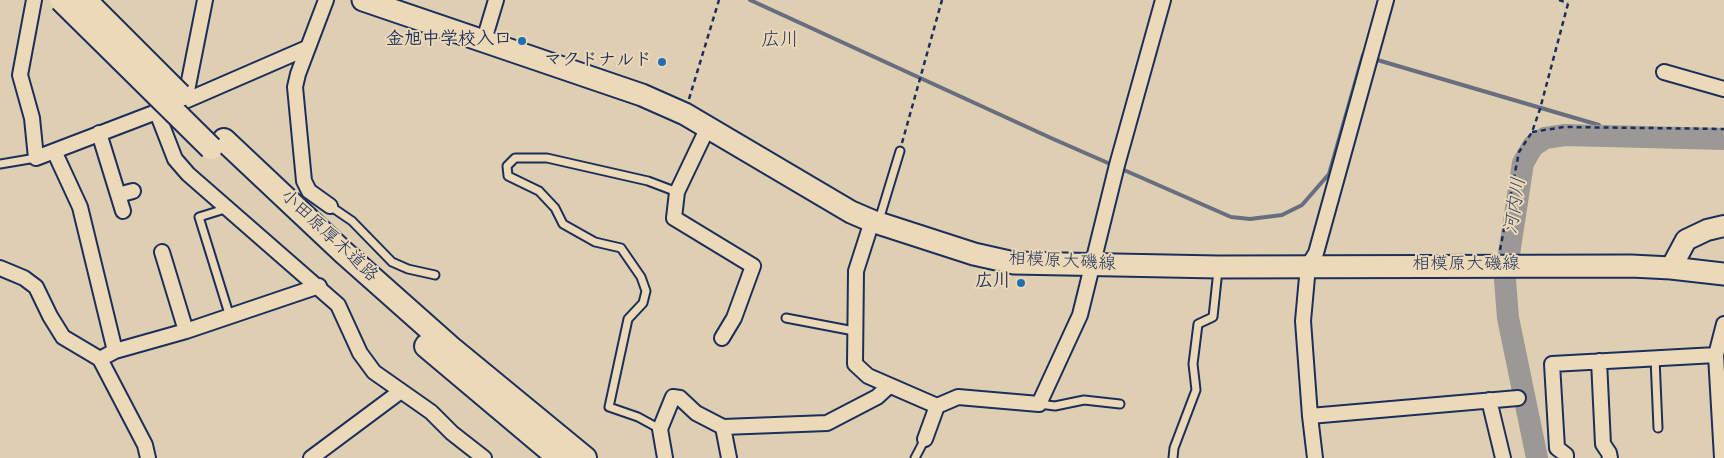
<!DOCTYPE html>
<html>
<head>
<meta charset="utf-8">
<style>
	body { margin:0 }
	canvas { display:block; background:#dfcfb2 }
</style>
</head>
<body>
<canvas width="1724" height="458"></canvas>
<script>
const ctx = document.querySelector('canvas').getContext('2d');
ctx.lineJoin = 'round';
const poly = rows => new Path2D(rows.map(r => 'M' + r).join(''));
function stroke(path, color, width, dash) { ctx.strokeStyle = color; ctx.lineWidth = width; ctx.lineCap = dash ? 'butt' : 'round'; ctx.setLineDash(dash || []); ctx.stroke(path); }
function drawText(font, color, halo, rows, align = 'center') {
  ctx.font = font + ' Kalam,"Klee One",sans-serif'; ctx.lineWidth = 4; ctx.setLineDash([]); ctx.textBaseline = 'middle'; ctx.strokeStyle = halo; ctx.fillStyle = color; for (const [text, x, y, turn = 0] of rows) {
    ctx.save(); ctx.translate(x, y); ctx.rotate((+turn || 0) * Math.PI / 180); ctx.textAlign = isNaN(turn) ? turn : align; if (halo) ctx.strokeText(text, 0, 0); ctx.fillText(text, 0, 0); ctx.restore();
  }
}
stroke(poly([
	[750,0,1051,138,1231,217,1250,219,1282,215,1302,205,1329,174,1363,55,1367,57],
	[1374,59,1599,125,1604,136]
]), '#686e7f', 4);
stroke(poly([
	[1537,458,1508,318,1505,280,1523,163,1533,146,1545,138,1565,135,1724,139]
]), '#9c9895', 22);
const service = poly([
	[0,164,36,158],
	[330,206,352,221,392,262,408,269,435,275],
	[228,208,199,217,230,317],
	[879,220,900,151],
	[786,318,854,331],
	[1655,358,1658,428],
	[1039,404,1055,406,1084,400,1120,404],
	[660,429,638,417,609,407,628,319,643,303,646,291,641,277,621,248,595,242,563,224,555,208,539,191,508,176,507,166,515,158,547,158,648,181,677,192],
	[915,458,925,439],
	[1173,458,1174,448,1196,390,1193,364,1198,324,1213,317,1218,270]
]);
const minor = poly([
	[34,0,20,75,32,118,36,158,185,101,307,48],
	[326,0,298,74,295,87,304,181,309,191,330,206],
	[484,40,496,0],
	[1664,72,1724,89],
	[185,101,205,0],
	[156,110,175,159,188,174,338,305,360,353,374,372,431,412,452,433,484,458],
	[708,127,677,192,674,218,753,266,734,318,722,338],
	[99,133,123,211],
	[55,153,80,207,115,351],
	[118,195,133,191],
	[872,221,856,271,855,364,868,376,937,406,958,397,1039,404,1080,315,1117,165,1163,0],
	[162,252,186,331],
	[0,268,24,278,36,287,50,316,63,337,100,359,145,445,148,458],
	[100,359,115,351,186,331,319,286],
	[1599,361,1603,444,1609,453,1610,458],
	[1489,400,1503,458],
	[1310,416,1518,398],
	[723,427,729,458],
	[925,439,937,406],
	[311,458,401,391],
	[665,458,660,429,673,397,680,398,696,413,723,427,827,423,877,397,889,386],
	[1315,458,1310,416,1303,321,1308,266,1316,253,1386,0],
	[1566,458,1566,455,1557,448,1552,364,1716,355],
	[1722,458,1716,355,1724,324]
]);
const secondary = poly([
	[1671,268,1686,240,1707,230,1724,226]
]);
const primary = poly([
	[363,0,642,95,685,114,851,212,872,221,974,254,1014,263,1218,267,1631,266,1671,268,1724,274]
]);
const trunk = poly([
	[224,140,343,252,450,347,585,458],
	[426,346,559,458]
]);
stroke(service, '#1b2f5e', 11);
stroke(minor, '#1b2f5e', 18);
stroke(secondary, '#1b2f5e', 24);
stroke(primary, '#1b2f5e', 25);
stroke(trunk, '#1b2f5e', 26);
stroke(poly([
	[1559,0,1568,3],
	[689,99,719,0],
	[1532,132,1564,127,1724,129],
	[902,143,942,0],
	[1500,250,1519,152,1532,132,1540,109,1569,0]
]), '#1b2f5e', 2.5, [5, 4]);
stroke(service, '#ecd9b7', 7);
stroke(minor, '#ecd9b7', 14);
stroke(secondary, '#ecd9b7', 20);
stroke(primary, '#ecd9b7', 21);
stroke(trunk, '#ecd9b7', 22);
const trunkBridge = poly([
	[61,0,211,148],
	[85,0,180,95]
]);
stroke(trunkBridge, '#1b2f5e', 26, []);
stroke(trunkBridge, '#ecd9b7', 22);
for (const [x, y, r, color] of [
	[522,41,5,"#1f6fb2"],
	[662,62,5,"#1f6fb2"],
	[1021,283,5,"#1f6fb2"]
]) { const dot = new Path2D(); dot.arc(x, y, r, 0, 2 * Math.PI); ctx.fillStyle = color; ctx.fill(dot); stroke(dot, '#ecd9b7', 2); }
drawText('bold 18px', '#1b2f5e', '#ecd9b7', [
	["金旭中学校入口",512,41],
	["マクドナルド",652,62],
	["広川",1011,283]
], 'right');
drawText('18px', '#1b2f5e', '#ecd9b7', [
	["小田原厚木道路",328,237,43],
	["相模原大磯線",1062,263,3],
	["相模原大磯線",1466,266]
]);
drawText('19px', '#1b2f5e', '#ecd9b7', [
	["広川",780,42]
]);
drawText('italic 19px', '#354469', '#ecd9b7', [
	["河内川",1517,206,-81]
]);
</script>
</body>
</html>
